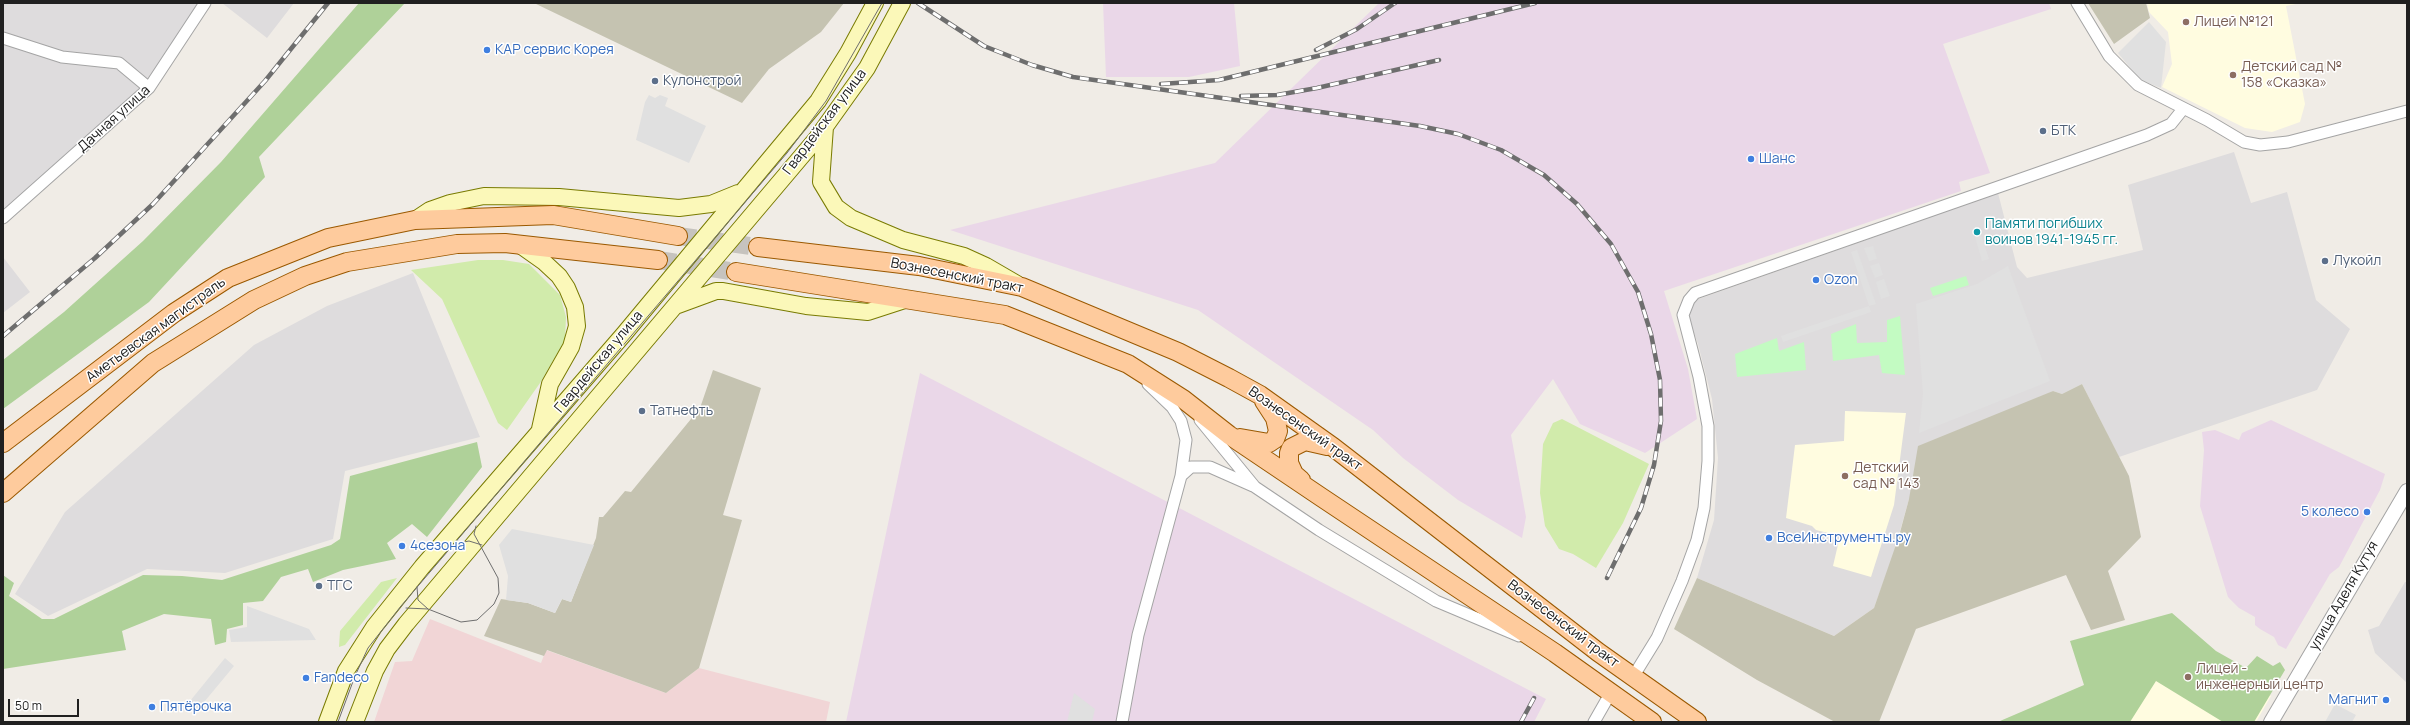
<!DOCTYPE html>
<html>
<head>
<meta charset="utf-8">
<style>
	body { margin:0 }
	#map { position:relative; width:2410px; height:725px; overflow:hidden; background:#f0ece6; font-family:Manrope,sans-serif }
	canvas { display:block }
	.frame { position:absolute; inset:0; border:4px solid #202020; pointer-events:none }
	.scale { position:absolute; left:8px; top:699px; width:71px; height:18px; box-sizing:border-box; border:2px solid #202020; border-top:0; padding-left:5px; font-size:12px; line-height:14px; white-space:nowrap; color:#202020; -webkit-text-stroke:3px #fff; paint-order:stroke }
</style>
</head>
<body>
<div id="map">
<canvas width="2410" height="725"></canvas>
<div class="frame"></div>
<div class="scale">50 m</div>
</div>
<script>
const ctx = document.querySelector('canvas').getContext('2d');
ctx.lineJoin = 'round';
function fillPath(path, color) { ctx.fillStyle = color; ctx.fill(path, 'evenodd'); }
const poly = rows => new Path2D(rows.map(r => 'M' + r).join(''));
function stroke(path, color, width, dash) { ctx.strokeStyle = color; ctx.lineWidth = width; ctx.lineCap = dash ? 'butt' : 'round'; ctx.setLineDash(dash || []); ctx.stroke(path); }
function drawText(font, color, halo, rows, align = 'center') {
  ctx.font = font + ' Manrope,sans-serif'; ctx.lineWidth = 3; ctx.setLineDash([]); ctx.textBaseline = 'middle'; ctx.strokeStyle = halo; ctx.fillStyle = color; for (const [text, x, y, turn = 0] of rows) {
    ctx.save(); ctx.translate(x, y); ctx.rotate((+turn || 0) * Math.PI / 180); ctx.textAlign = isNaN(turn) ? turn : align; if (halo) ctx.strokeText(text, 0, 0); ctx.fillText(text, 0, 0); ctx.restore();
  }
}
fillPath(poly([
	[3,3,208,3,130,106,3,218],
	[222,3,294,3,267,38],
	[2234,152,2251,203,2287,192,2316,300,2350,329,2317,390,2119,457,2082,384,2062,394,2053,391,2046,395,1909,499,1893,556,1874,608,1834,636,1697,578,1714,520,1718,458,1712,399,1698,344,1688,317,1693,301,1998,193,2017,267,2027,278,2143,250,2128,185],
	[3,257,30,292,3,313],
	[413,273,480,437,345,471,333,539,225,573,147,569,48,616,15,594,65,512,254,345,327,306],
	[2405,582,2407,582,2407,683,2375,653,2368,630,2379,626]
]), '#dedcdd');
fillPath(poly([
	[430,619,541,663,546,650,666,693,699,668,830,702,826,722,374,722,395,662,412,661]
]), '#f1d5d6');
fillPath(poly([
	[1103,3,1234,3,1240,66,1189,77,1106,77],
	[1379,3,2049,3,2051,9,1943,44,1990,173,1959,182,1961,191,1664,291,1688,369,1697,419,1645,453,1580,424,1553,379,1511,435,1526,517,1522,538,1458,500,1403,458,1373,430,1198,310,950,230,1215,163],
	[920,373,1546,699,1534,722,846,722],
	[2271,420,2385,474,2380,490,2339,567,2330,574,2286,649,2278,645,2274,637,2260,629,2255,625,2255,617,2239,608,2228,597,2200,506,2204,450,2202,432,2215,430,2239,440,2242,433]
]), '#ead7e8');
fillPath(poly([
	[2147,3,2301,3,2286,6,2305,104,2300,122,2272,132,2245,128,2162,87,2172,64,2168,32,2149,12],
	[1845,411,1906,413,1894,505,1871,577,1833,566,1840,536,1816,530,1812,526,1786,518,1795,445,1844,441],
	[2155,645,2209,657,2271,696,2256,722,2107,722]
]), '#fffce0');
fillPath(poly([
	[534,3,844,3,821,32,769,69,742,103],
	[2088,3,2146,3,2150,18,2114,44],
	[713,370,761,388,723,515,742,520,699,668,666,693,547,650,544,656,484,636,501,599,528,603,555,613,562,599,571,602,596,538,599,517,603,517,625,491,631,492,700,408],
	[2082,384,2129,476,2141,537,2108,571,2125,620,2091,630,2066,575,1916,629,1879,722,1835,722,1757,680,1674,629,1697,578,1834,636,1874,608,1899,536,1909,499,1918,446,2053,391,2062,394]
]), '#c5c3b1');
fillPath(poly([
	[478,260,503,260,529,264,560,295,566,317,565,340,540,383,507,430,498,423,442,299,411,270],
	[1562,419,1649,464,1623,523,1596,568,1573,554,1559,549,1545,526,1540,493,1543,444,1553,423],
	[397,578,345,645,339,647,340,631,381,582]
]), '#d1ebab');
fillPath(poly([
	[359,3,405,3,259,157,265,177,149,302,3,409,3,360,64,312,143,241,221,162],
	[477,442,482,467,427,537,412,524,387,543,396,559,343,570,313,582,308,569,281,577,263,601,243,603,243,625,227,629,226,642,215,645,211,619,164,614,122,631,126,650,3,669,3,575,14,583,9,596,42,619,54,619,143,575,182,576,222,580,331,545,340,539,350,476],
	[2172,613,2216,651,2246,668,2257,656,2273,666,2280,662,2285,670,2254,722,2223,722,2156,681,2130,722,2000,721,2084,685,2070,641]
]), '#afd199');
fillPath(poly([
	[1966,276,1969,285,1933,296,1930,288],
	[1900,316,1905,375,1882,373,1879,355,1833,361,1831,334,1856,324,1857,343,1887,342,1887,320],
	[1777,338,1779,351,1804,342,1806,370,1737,377,1735,354]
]), '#c3fbc2');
fillPath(poly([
	[2149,22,2166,42,2161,88,2140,80,2118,53],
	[649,95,655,98,660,95,668,98,665,106,706,126,689,163,636,140,645,102],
	[1981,235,1989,259,1982,261,1975,237],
	[1873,246,1877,259,1869,261,1864,248],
	[1857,250,1876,304,1869,306,1871,312,1783,342,1781,336,1869,306,1851,252],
	[1879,263,1883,275,1875,278,1870,266],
	[2008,266,2050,381,1919,433,1923,394,1916,304,1977,284],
	[1884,279,1890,296,1881,299,1876,282],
	[512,529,594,545,571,602,562,599,555,613,528,603,506,600,508,576,499,545],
	[247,606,309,629,316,640,231,642,229,630,247,627],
	[225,658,234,666,195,713,186,706],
	[1074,693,1095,709,1092,722,1067,722],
	[2335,704,2356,715,2352,722,2325,722]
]), '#e0e0e0');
stroke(poly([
	[678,236,758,247],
	[658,260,736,272]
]), '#c6c3be', 18, [18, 9]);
const minor = poly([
	[2077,3,2109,56,2138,85,2207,120,2244,142,2260,145,2288,142,2407,111],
	[3,38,62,57,119,63,149,88],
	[3,218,149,88,205,3],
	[1200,420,1255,487,1319,530,1436,601,1519,636],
	[1181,476,1191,467,1210,467,1253,486],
	[1633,677,1657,638,1682,581,1697,540,1704,508,1708,461,1708,426,1699,377,1683,315,1689,300,1695,293,2147,135,2171,124,2183,109],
	[1122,722,1138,635,1181,476,1186,440,1181,421,1172,407,1148,384],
	[1594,722,1610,694]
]);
const tertiary = poly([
	[2271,722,2407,491]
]);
const secondary = poly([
	[825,127,821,182,836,207,851,218,903,240,964,256,986,266,1017,284],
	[415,220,430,210,450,203,484,196,559,197,679,208,711,204,738,193],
	[520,245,544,262,559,276,567,288,575,307,577,326,571,347,550,384,540,429],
	[678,305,716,291,723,291,806,306,868,312,908,299],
	[327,722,346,671,374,627,422,567,624,334,818,101,848,53,875,3],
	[355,722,375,671,387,649,406,624,817,138,867,68,902,3]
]);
const primary = poly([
	[758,247,919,266,1022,287,1178,352,1229,378,1260,395,1333,447,1598,652,1697,722],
	[736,272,1005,315,1128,364,1183,399,1229,435,1321,497,1555,653,1652,722],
	[1240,438,1269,443,1275,439,1278,431,1275,418,1264,401],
	[3,443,174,313,228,278,328,238,415,220,553,215,678,236],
	[1301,480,1294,474,1289,463,1289,453,1291,448,1305,441,1327,446],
	[3,493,153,363,254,300,305,276,347,262,457,244,505,243,658,260]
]);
stroke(minor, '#a4a4a4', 13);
stroke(tertiary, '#a4a4a4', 16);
stroke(secondary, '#797b02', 18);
stroke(primary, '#9b5900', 20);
stroke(minor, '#fff', 11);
stroke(tertiary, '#fff', 14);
stroke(secondary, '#fbf8b9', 16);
stroke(primary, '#fecb9d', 18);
stroke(poly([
	[454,544,469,541,482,545],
	[417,587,418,600,428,609],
	[406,608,428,609,461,622,477,620,494,604,499,593,498,578,474,534,476,526],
	[338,722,355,676,368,648,401,606,787,153,826,101,882,3]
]), '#6e6e6e', 1);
const rail = poly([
	[918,3,984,46,1032,65,1073,77,1420,126,1458,134,1501,150,1544,175,1577,204,1611,244,1638,292,1651,334,1660,380,1661,421,1654,465,1641,508,1607,578],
	[1316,50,1357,29,1395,3],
	[1161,84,1219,80,1535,3],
	[1241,96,1277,95,1317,88,1439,60],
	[3,336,95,258,153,204,265,81,328,3],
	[1521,722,1534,698]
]);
stroke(rail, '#6e6e6e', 4.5);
stroke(rail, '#fff', 3, [9]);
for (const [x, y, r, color] of [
	[2186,22,4,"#8d6e63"],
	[487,50,4,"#3f7fe0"],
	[2233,75,4,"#8d6e63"],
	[655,81,4,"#5c6f8a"],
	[2043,131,4,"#5c6f8a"],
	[1751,159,4,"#3f7fe0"],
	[1977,232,4,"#0f9aa8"],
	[2325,261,4,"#5c6f8a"],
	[1816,280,4,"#3f7fe0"],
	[642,411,4,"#5c6f8a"],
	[1845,476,4,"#8d6e63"],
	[2367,512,4,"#3f7fe0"],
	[1769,538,4,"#3f7fe0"],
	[402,546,4,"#3f7fe0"],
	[319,586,4,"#5c6f8a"],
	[2188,677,4,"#8d6e63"],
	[306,678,4,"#3f7fe0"],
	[2386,700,4,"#3f7fe0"],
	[152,707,4,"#3f7fe0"]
]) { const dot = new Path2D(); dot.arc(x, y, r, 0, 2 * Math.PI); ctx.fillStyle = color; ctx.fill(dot); stroke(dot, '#fff', 1.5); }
drawText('14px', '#785e54', '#fff', [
	["Лицей №121",2194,22],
	["Детский сад №",2241,67],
	["158 «Сказка»",2241,83],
	["Детский",1853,468],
	["сад № 143",1853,484],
	["Лицей -",2196,669],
	["инженерный центр",2196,685]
], 'left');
drawText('14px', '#366cbe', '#fff', [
	["КАР сервис Корея",495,50],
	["Шанс",1759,159],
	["Ozon",1824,280],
	["5 колесо",2359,512,"right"],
	["ВсеИнструменты.ру",1777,538],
	["4сезона",410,546],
	["Fandeco",314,678],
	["Магнит",2378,700,"right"],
	["Пятёрочка",160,707]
], 'left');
drawText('14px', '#4e5e75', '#fff', [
	["Кулонстрой",663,81],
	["БТК",2051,131],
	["Лукойл",2333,261],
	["Татнефть",650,411],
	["ТГС",327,586]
], 'left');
drawText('14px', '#202020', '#fff', [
	["Дачная улица",114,119,-42],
	["Гвардейская улица",825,122,-53],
	["Вознесенский тракт",957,276,11],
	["Аметьевская магистраль",156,330,-36],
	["Гвардейская улица",599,362,-50],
	["Вознесенский тракт",1305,429,35],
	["улица Аделя Кутуя",2344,596,-60],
	["Вознесенский тракт",1563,624,37]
]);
drawText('14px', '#0d838f', '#fff', [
	["Памяти погибших",1985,224],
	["воинов 1941-1945 гг.",1985,240]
], 'left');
</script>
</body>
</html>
